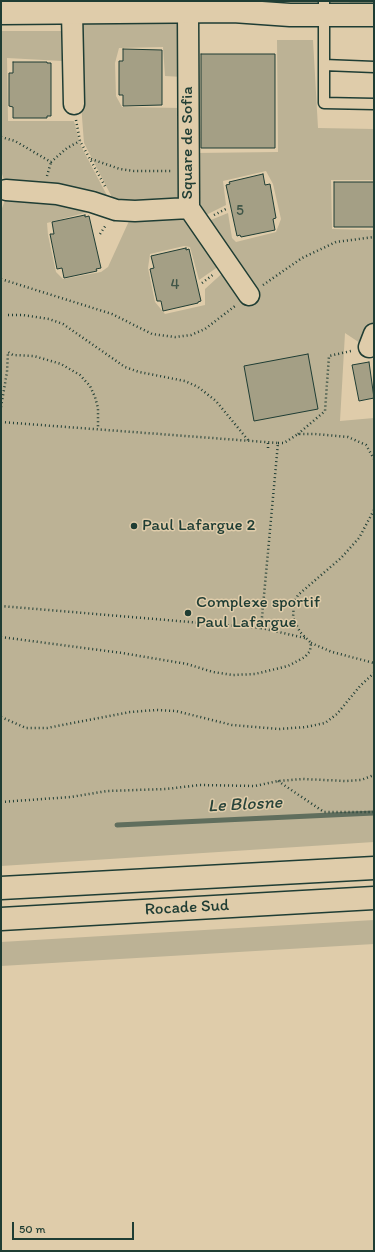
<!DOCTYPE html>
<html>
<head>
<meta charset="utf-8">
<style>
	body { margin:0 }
	#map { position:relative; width:375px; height:1252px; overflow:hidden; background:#dfccaa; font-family:Itim,sans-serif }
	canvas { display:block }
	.frame { position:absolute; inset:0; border:2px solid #1f3d34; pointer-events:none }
	.scale { position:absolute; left:12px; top:1222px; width:122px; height:18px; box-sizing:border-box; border:2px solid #1f3d34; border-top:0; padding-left:5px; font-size:12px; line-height:14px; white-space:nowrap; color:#1f3d34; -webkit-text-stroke:3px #dfccaa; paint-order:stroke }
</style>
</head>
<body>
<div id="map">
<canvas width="375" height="1252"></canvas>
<div class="frame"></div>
<div class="scale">50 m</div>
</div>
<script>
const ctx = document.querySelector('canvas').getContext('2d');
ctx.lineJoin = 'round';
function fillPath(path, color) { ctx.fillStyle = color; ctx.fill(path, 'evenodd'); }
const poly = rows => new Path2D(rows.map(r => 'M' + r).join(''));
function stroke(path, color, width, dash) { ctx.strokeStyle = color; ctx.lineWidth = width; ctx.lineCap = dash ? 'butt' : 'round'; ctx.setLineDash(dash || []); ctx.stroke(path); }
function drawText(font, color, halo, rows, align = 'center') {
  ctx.font = font + ' Itim,sans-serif'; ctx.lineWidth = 3; ctx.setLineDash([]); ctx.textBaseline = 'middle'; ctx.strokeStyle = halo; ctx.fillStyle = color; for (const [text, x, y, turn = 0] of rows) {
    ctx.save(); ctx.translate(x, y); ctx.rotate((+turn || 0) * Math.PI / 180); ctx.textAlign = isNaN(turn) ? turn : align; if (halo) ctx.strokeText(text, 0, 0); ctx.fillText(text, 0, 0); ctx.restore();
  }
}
fillPath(poly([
	[347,1,374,1,374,5,354,5],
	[79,18,182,19,183,77,165,76,163,47,119,48,115,63,116,96,122,107,181,108,186,203,222,264,199,280,190,247,184,246,150,254,148,268,155,302,165,314,205,305,205,289,227,269,206,222,228,213,232,238,236,242,276,232,281,219,273,184,266,171,223,181,226,205,200,218,194,207,195,153,278,152,277,40,313,40,318,128,374,129,374,180,331,180,332,229,374,230,374,356,360,343,345,333,340,421,374,418,374,842,1,866,1,211,8,192,91,206,88,212,47,223,48,235,56,272,63,279,101,272,108,267,129,221,116,205,84,143,78,65],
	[1,31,61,31,62,61,7,58,8,121,74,121,80,144,112,205,7,188,1,171],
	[374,920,374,944,1,966,1,942]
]), '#bcb295');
stroke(poly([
	[117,825,374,813]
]), '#606e5d', 5);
const building = poly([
	[123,49,162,50,162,105,123,106,123,95,119,95,119,61,123,61,123,49],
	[201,54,275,54,275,148,201,148,201,54],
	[13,62,47,62,47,63,51,63,51,116,47,116,47,118,13,118,13,107,9,106,9,73,13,73,13,62],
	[263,174,265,185,270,184,276,218,273,219,275,230,241,237,240,235,237,236,226,185,230,184,229,182,263,174],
	[334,182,374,182,374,227,334,227,334,182],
	[85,215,85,217,89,216,101,268,96,269,97,271,64,278,62,268,57,269,50,234,54,234,52,222,85,215],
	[186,248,186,250,189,249,201,301,198,302,198,303,163,311,161,301,157,301,150,269,154,268,151,256,186,248],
	[308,354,318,409,254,421,244,366,308,354],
	[369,362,374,398,359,401,352,365,369,362]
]);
fillPath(building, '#a49f85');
stroke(building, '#1f3d34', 1);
const service = poly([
	[324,1,324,65,374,67],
	[324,65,324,103,374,104]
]);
const minor = poly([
	[72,12,74,104],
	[6,190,57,194,92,202,116,210,135,211,189,208,188,12],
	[189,208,249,295],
	[369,347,374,334]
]);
const tertiary = poly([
	[1,13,233,11,290,15,374,15]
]);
const trunk = poly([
	[1,888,374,868],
	[1,919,374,898]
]);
stroke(service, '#1f3d34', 13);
stroke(minor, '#1f3d34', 23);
stroke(tertiary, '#1f3d34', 25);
stroke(trunk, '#1f3d34', 25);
stroke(poly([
	[76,120,80,141,106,188],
	[1,137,15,141,51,162,67,148,80,141],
	[91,159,120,169,134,171,172,171],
	[47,176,51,162],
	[214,215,226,209],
	[100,234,106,225],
	[1,279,112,314,152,334,175,337,191,335,205,329,235,306],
	[202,283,214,274],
	[263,285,302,258,336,242,374,237],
	[8,315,23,315,49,319,63,324,125,367,139,372,185,381,198,387,216,401,248,440],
	[1,407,7,372,8,352,13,355,34,356,61,364,80,375,90,386,95,397,98,408,98,428],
	[1,422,278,443,261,628,1,606],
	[298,434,325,411,329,356,351,351],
	[278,443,284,443,298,434,315,434,348,437,366,445,374,459],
	[268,448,268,442],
	[261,628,305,638],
	[1,637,122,653,187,664,213,672,233,675,255,674,288,666,305,657,310,651,311,643,300,632,293,618,294,603,298,595,341,558,359,538,374,510],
	[311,643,332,652,374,663],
	[1,717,26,728,47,728,130,712,156,710,176,711,232,725,279,729,306,727,325,723,337,714,360,686,374,673],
	[278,781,324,812,374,812],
	[1,802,71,797,107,791,166,789,200,785,255,786,278,781,303,779,346,781,361,780,374,775]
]), '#1f3d34', 2.5, [1, 3]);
stroke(service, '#dfccaa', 10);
stroke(minor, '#dfccaa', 20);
stroke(tertiary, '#dfccaa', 22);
stroke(trunk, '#dfccaa', 22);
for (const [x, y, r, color] of [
	[134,526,4,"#1f3d34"],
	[188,613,4,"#1f3d34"]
]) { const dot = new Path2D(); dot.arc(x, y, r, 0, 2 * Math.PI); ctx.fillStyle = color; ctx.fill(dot); stroke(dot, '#dfccaa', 1.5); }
drawText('15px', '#405648', null, [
	["5",240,211],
	["4",175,285]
]);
drawText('17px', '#1f3d34', '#dfccaa', [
	["Square de Sofia",188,143,-90],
	["Rocade Sud",187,908,-3]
]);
drawText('17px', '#1f3d34', '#dfccaa', [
	["Paul Lafargue 2",142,526],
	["Complexe sportif",196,603],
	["Paul Lafargue",196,623]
], 'left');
drawText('italic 18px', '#2a453b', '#dfccaa', [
	["Le Blosne",245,805,-3]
]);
</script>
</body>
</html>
